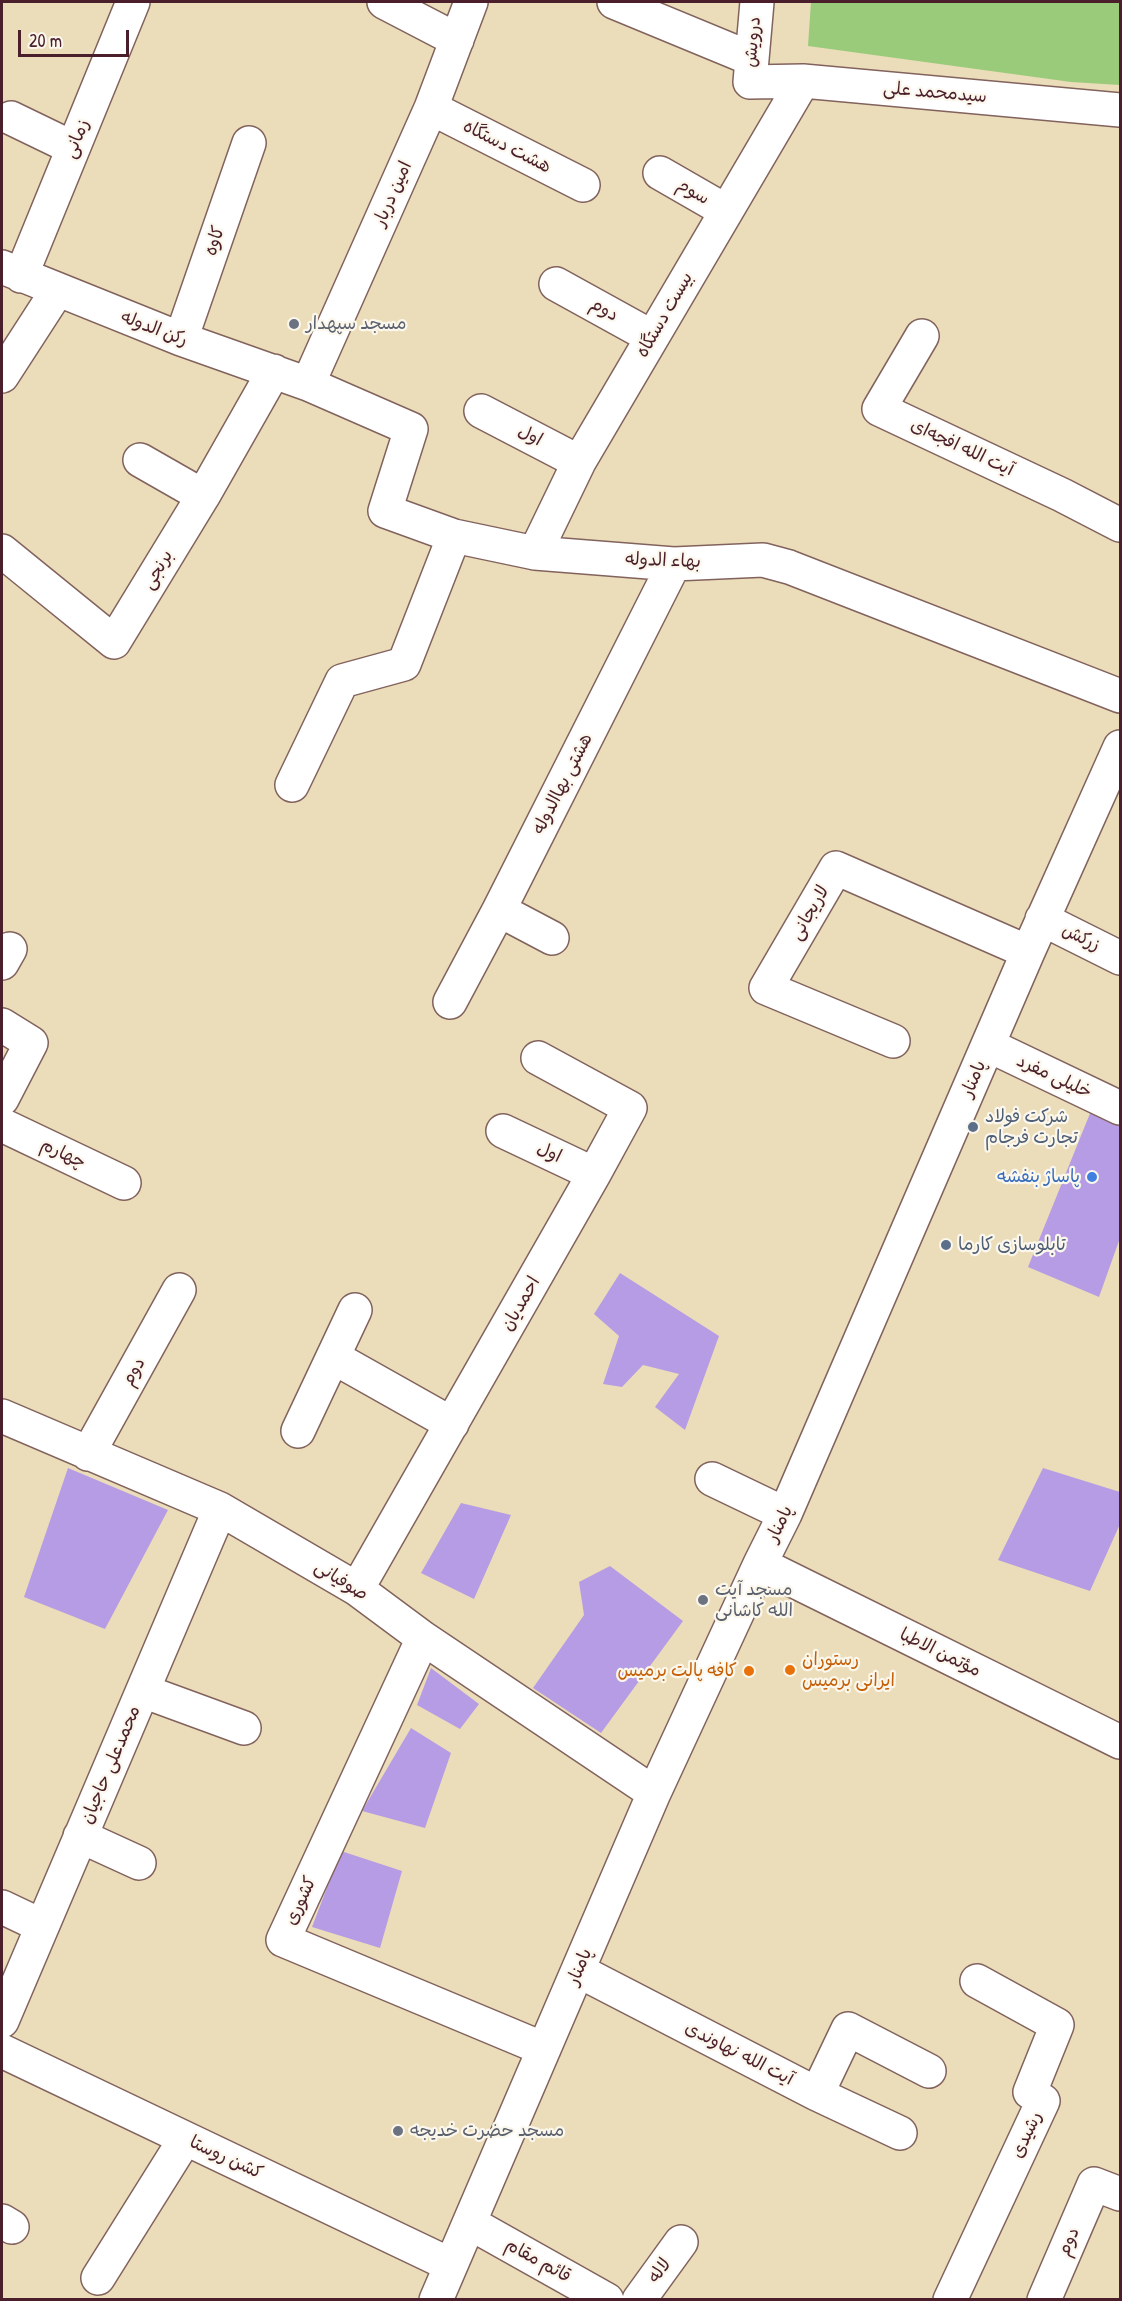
<!DOCTYPE html>
<html>
<head>
<meta charset="utf-8">
<style>
	body { margin:0 }
	#map { position:relative; width:1122px; height:2301px; overflow:hidden; background:#ebddb9; font-family:"Patrick Hand",sans-serif }
	canvas { display:block }
	.frame { position:absolute; inset:0; border:3px solid #4a1f2b; pointer-events:none }
	.scale { position:absolute; left:18px; top:30px; width:111px; height:27px; box-sizing:border-box; border:3px solid #4a1f2b; border-top:0; padding-left:8px; font-size:18px; line-height:21px; white-space:nowrap; color:#4a1f2b; -webkit-text-stroke:4px #fbf7ec; paint-order:stroke }
</style>
</head>
<body>
<div id="map">
<canvas width="1122" height="2301"></canvas>
<div class="frame"></div>
<div class="scale">20 m</div>
</div>
<script>
const ctx = document.querySelector('canvas').getContext('2d');
ctx.lineJoin = 'round';
function fillPath(path, color) { ctx.fillStyle = color; ctx.fill(path, 'evenodd'); }
const poly = rows => new Path2D(rows.map(r => 'M' + r).join(''));
function stroke(path, color, width, dash) { ctx.strokeStyle = color; ctx.lineWidth = width; ctx.lineCap = dash ? 'butt' : 'round'; ctx.setLineDash(dash || []); ctx.stroke(path); }
function drawText(font, color, halo, rows, align = 'center') {
  ctx.font = font + ' "Patrick Hand","Playpen Sans Arabic",sans-serif'; ctx.lineWidth = 4.5; ctx.setLineDash([]); ctx.textBaseline = 'middle'; ctx.strokeStyle = halo; ctx.fillStyle = color; for (const [text, x, y, turn = 0] of rows) {
    ctx.save(); ctx.translate(x, y); ctx.rotate((+turn || 0) * Math.PI / 180); ctx.textAlign = isNaN(turn) ? turn : align; if (halo) ctx.strokeText(text, 0, 0); ctx.fillText(text, 0, 0); ctx.restore();
  }
}
fillPath(poly([
	[811,2,1120,2,1120,85,1071,82,808,46]
]), '#9acb7a');
fillPath(poly([
	[1093,1106,1120,1117,1120,1238,1099,1297,1028,1267],
	[620,1273,719,1336,685,1430,655,1407,679,1374,643,1365,622,1387,603,1384,619,1336,594,1314],
	[68,1468,168,1510,105,1629,24,1597],
	[1043,1468,1120,1492,1120,1524,1090,1591,998,1560],
	[461,1503,511,1515,474,1599,421,1573],
	[610,1566,683,1621,601,1733,533,1688,584,1615,579,1582],
	[431,1668,479,1704,460,1729,417,1705],
	[411,1728,451,1753,425,1828,362,1811],
	[341,1851,402,1871,380,1948,312,1927]
]), '#b69ce4');
const minor = poly([
	[384,2,457,40],
	[614,2,752,59],
	[757,2,750,82,803,81,1120,110],
	[431,108,583,185],
	[11,118,73,148],
	[660,173,726,211],
	[2,267,181,339,308,384,411,429,385,511,454,536,535,553,674,564,763,560,789,567,1120,696],
	[21,276,133,2],
	[556,284,652,337],
	[922,336,879,409,1062,495,1120,525],
	[181,339,249,143],
	[2,376,57,291],
	[308,384,431,108,471,2],
	[481,411,579,462],
	[140,460,203,496],
	[2,551,114,642,203,496,274,371],
	[535,553,579,462,803,81],
	[292,785,342,681,404,664,454,536],
	[499,910,552,938],
	[1042,919,1120,958],
	[2,963,10,949],
	[450,1002,499,910,674,564],
	[2,1025,31,1043,2,1099],
	[893,1041,766,988,836,868,1028,952],
	[988,1045,1120,1108],
	[2,1125,124,1183],
	[503,1131,594,1174],
	[333,1357,452,1424],
	[2,1416,220,1509,357,1589,423,1638,654,1793],
	[298,1431,355,1310],
	[88,1454,179,1290],
	[712,1479,785,1514],
	[760,1564,1120,1742],
	[357,1589,594,1174,630,1108,538,1058],
	[423,1638,283,1940,544,2049],
	[143,1691,244,1728],
	[80,1836,139,1863],
	[2,1907,42,1926],
	[579,1971,817,2094,900,2133],
	[2,2021,220,1509],
	[2,2051,451,2265],
	[817,2094,848,2029,929,2071],
	[2,2221,12,2227],
	[470,2223,607,2300],
	[98,2278,185,2139],
	[436,2300,654,1793,760,1564,785,1514,1028,952,1120,747],
	[639,2300,681,2242],
	[950,2300,1043,2101,1030,2092,1057,2025,977,1981],
	[1044,2300,1094,2184,1120,2194]
]);
stroke(minor, '#82625d', 36);
stroke(minor, '#fff', 33);
for (const [x, y, r, color] of [
	[294,324,6,"#6b7280"],
	[973,1127,6,"#5c6f8a"],
	[1092,1177,6,"#3f7fe0"],
	[946,1245,6,"#5c6f8a"],
	[703,1600,6,"#6b7280"],
	[790,1670,6,"#e8710a"],
	[749,1671,6,"#e8710a"],
	[398,2131,6,"#6b7280"]
]) { const dot = new Path2D(); dot.arc(x, y, r, 0, 2 * Math.PI); ctx.fillStyle = color; ctx.fill(dot); stroke(dot, '#fbf7ec', 2); }
drawText('18px', '#4a1f2b', '#fbf7ec', [
	["درویش",753,42,-85],
	["سیدمحمد علی",935,93,5],
	["زمانی",77,139,-68],
	["هشت دستگاه",507,147,27],
	["سوم",693,192,30],
	["امین دربار",393,194,-66],
	["کاوه",215,241,-71],
	["دوم",604,310,29],
	["بیست دستگاه",665,315,-60],
	["رکن الدوله",154,329,21],
	["اول",530,436,28],
	["آیت الله افجه‌ای",962,448,25],
	["بهاء الدوله",663,561,2],
	["برنجی",158,570,-59],
	["هشتی بهاالدوله",563,784,-63],
	["لاریجانی",810,913,-60],
	["زرکش",1081,938,26],
	["خلیلی مفرد",1054,1077,25],
	["پامنار",974,1079,-67],
	["اول",549,1153,25],
	["چهارم",63,1154,25],
	["احمدیان",521,1304,-60],
	["دوم",134,1372,-61],
	["پامنار",780,1524,-64],
	["صوفیانی",341,1581,32],
	["مؤتمن الاطبا",940,1653,26],
	["محمدعلی حاجیان",111,1765,-67],
	["کشوری",301,1901,-65],
	["پامنار",580,1967,-67],
	["آیت الله نهاوندی",739,2054,27],
	["رشیدی",1027,2135,-65],
	["کشن روستا",226,2158,25],
	["دوم",1069,2242,-67],
	["قائم مقام",538,2261,29],
	["لاله",660,2271,-54]
]);
drawText('18px', '#5b616d', '#fbf7ec', [
	["مسجد سپهدار",306,324],
	["مسجد آیت",715,1590],
	["الله کاشانی",715,1611],
	["مسجد حضرت خدیجه",410,2131]
], 'left');
drawText('18px', '#4e5e75', '#fbf7ec', [
	["شرکت فولاد",985,1117],
	["تجارت فرجام",985,1138],
	["تابلوسازی کارما",958,1245]
], 'left');
drawText('18px', '#366cbe', '#fbf7ec', [
	["پاساژ بنفشه",1080,1177]
], 'right');
drawText('18px', '#c56008', '#fbf7ec', [
	["رستوران",802,1660],
	["ایرانی برمیس",802,1681],
	["کافه پالت برمیس",737,1671,"right"]
], 'left');
</script>
</body>
</html>
